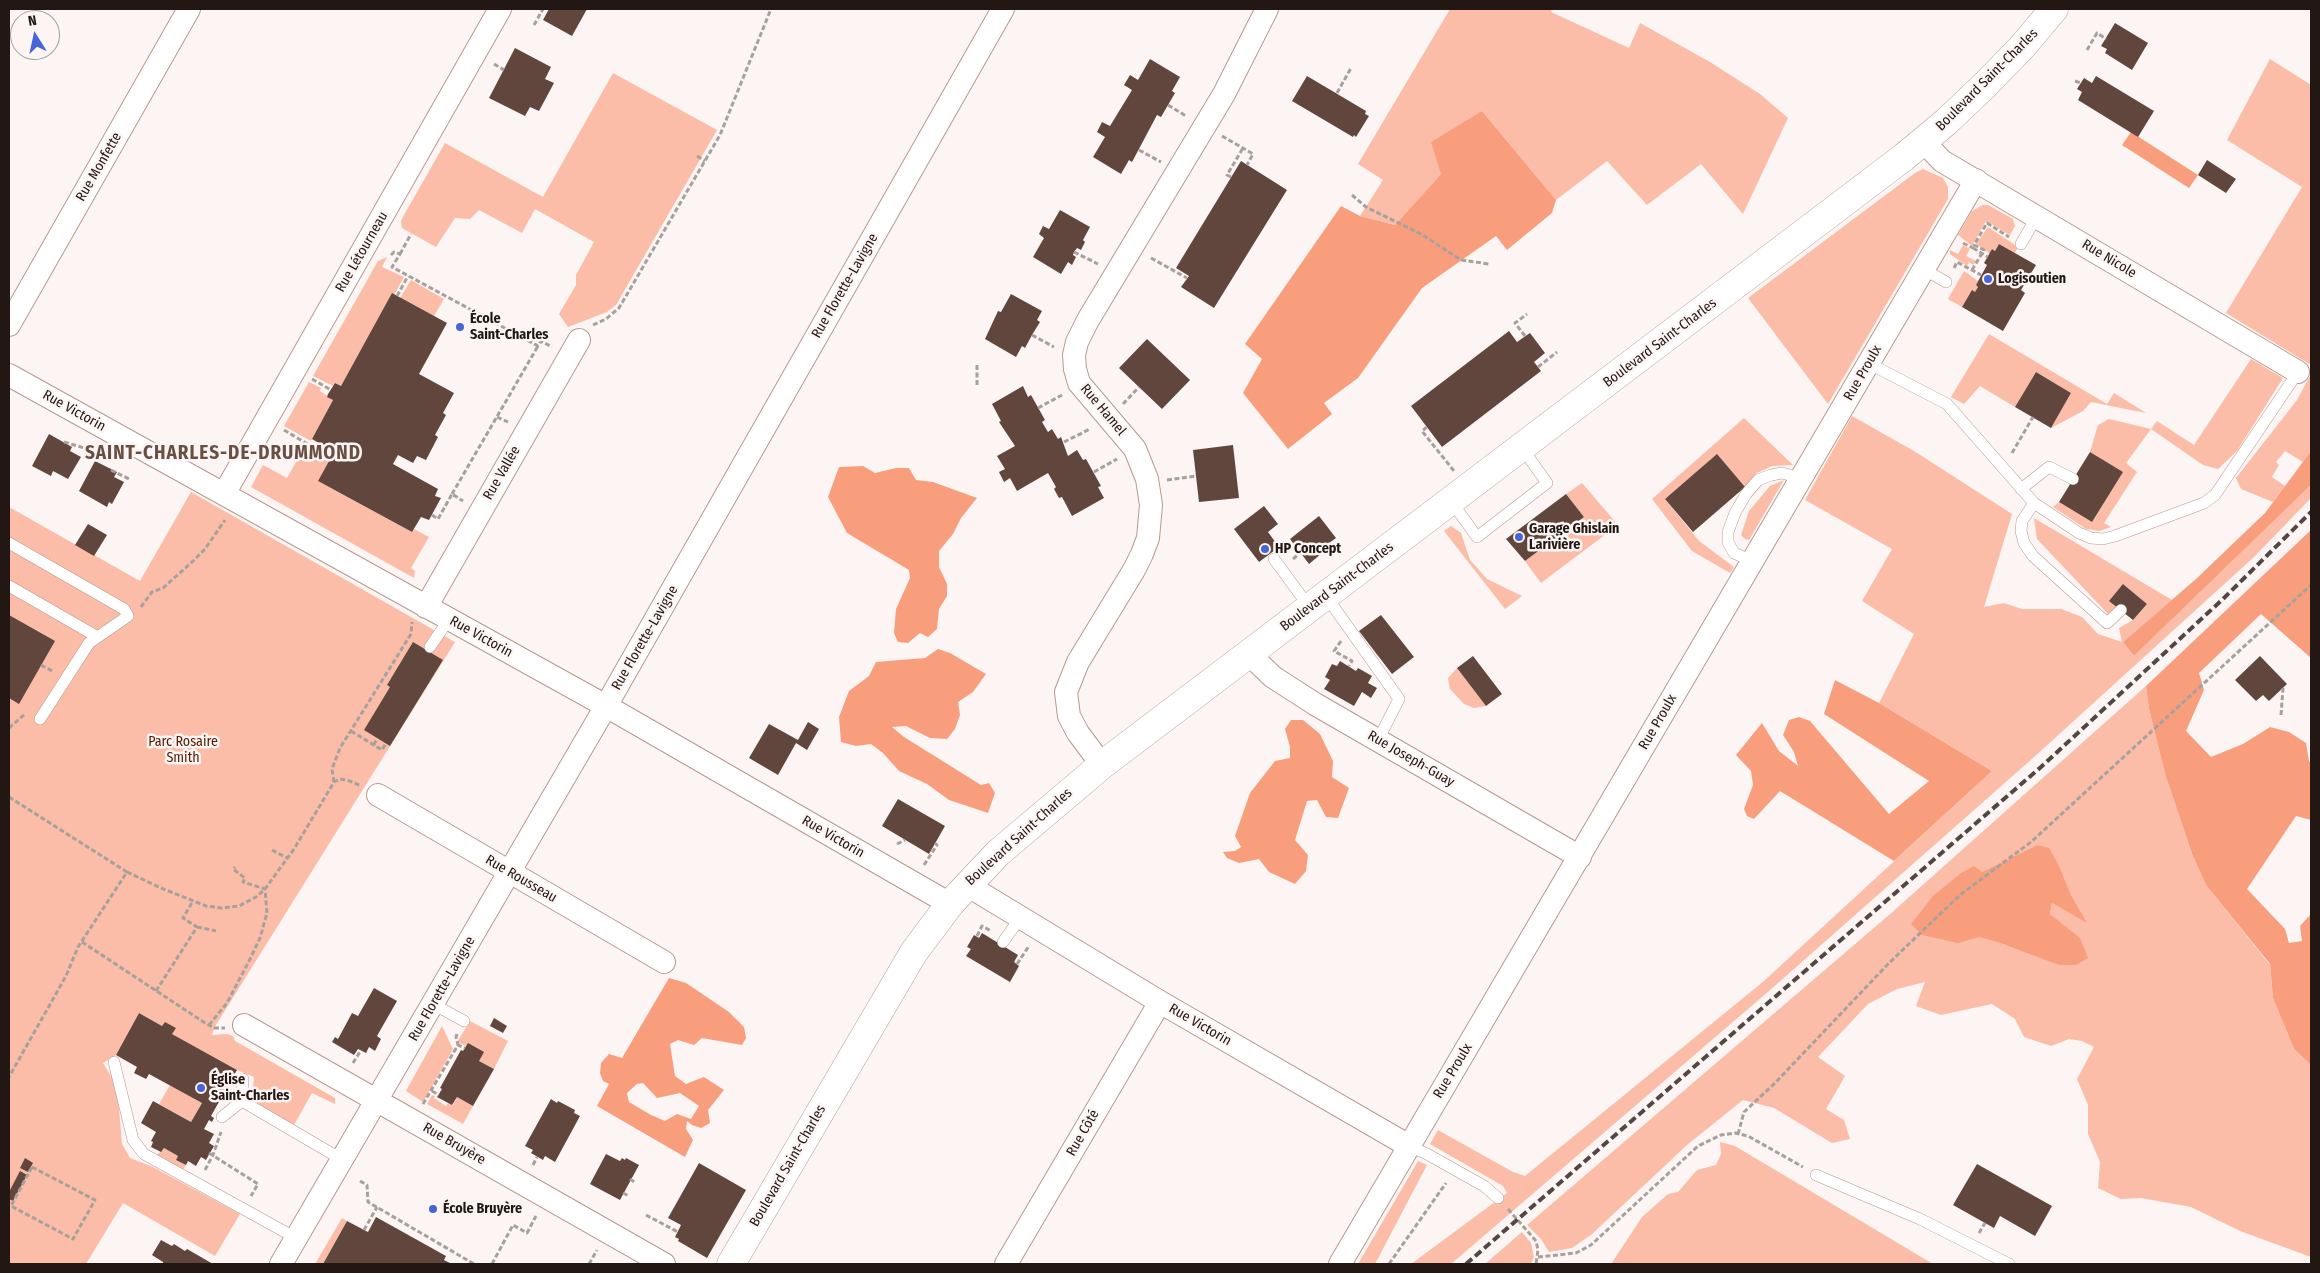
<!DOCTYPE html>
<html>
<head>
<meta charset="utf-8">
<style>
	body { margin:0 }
	#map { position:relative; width:2320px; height:1273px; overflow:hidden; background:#fcf5f3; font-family:"Fira Sans Condensed",sans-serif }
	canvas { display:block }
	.frame { position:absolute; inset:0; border:10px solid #231713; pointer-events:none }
	.north { position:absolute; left:10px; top:10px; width:50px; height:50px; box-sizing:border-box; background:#fcf5f3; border:1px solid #a59c99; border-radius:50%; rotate:350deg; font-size:14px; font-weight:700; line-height:20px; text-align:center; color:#231713 }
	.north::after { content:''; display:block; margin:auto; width:18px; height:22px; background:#4764d8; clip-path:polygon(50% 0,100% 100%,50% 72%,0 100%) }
</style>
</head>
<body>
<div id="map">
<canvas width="2320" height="1273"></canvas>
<div class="frame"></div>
<div class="north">N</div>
</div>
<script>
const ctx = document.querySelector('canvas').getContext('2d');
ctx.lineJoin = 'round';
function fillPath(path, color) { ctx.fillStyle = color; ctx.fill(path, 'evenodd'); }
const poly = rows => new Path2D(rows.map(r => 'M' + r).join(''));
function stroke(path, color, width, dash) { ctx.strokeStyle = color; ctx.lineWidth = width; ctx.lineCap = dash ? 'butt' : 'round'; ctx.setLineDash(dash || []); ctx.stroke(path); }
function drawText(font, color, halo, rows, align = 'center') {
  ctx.font = font + ' "Fira Sans Condensed",sans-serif'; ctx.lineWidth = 5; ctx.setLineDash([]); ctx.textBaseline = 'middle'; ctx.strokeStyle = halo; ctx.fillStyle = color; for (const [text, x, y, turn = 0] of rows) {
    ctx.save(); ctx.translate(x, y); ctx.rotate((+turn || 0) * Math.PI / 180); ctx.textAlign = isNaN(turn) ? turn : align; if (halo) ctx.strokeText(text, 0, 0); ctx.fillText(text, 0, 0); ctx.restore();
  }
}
fillPath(poly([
	[1450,9,1552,9,1551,12,1629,48,1640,23,1710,62,1760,94,1788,118,1743,214,1701,164,1647,205,1607,161,1556,200,1482,111,1441,174,1395,225,1360,216,1383,180,1358,164],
	[2270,59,2311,85,2311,365,2226,313,2302,187,2227,140],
	[613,73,717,130,616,305,607,312,568,327,559,314,576,285,576,275,594,242,535,209,522,233,479,210,470,219,455,218,436,247,402,228,401,221,404,215,445,143,543,197],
	[1923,169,1943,178,1948,187,1948,199,1828,404,1748,298,1915,173],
	[1983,205,1988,205,2013,219,2015,226,2010,235,1986,221,1972,246,1958,235,1972,211],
	[1988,227,2018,247,2015,253,1999,244,1995,251,1992,249,1990,254,1976,244],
	[1963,245,1970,249,1966,256,1976,261,1973,265,1969,262,1967,266,1950,254,1950,250,1958,254],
	[387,257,382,267,404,277,394,295,392,294,341,386,335,383,333,386,313,376,378,261],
	[1964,271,1978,281,1976,285,1978,287,1975,292,1972,291,1962,307,1948,299],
	[411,280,444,299,434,316,400,298],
	[1989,334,2107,404,2114,393,2146,413,2091,402,2083,411,2051,428,2071,393,2036,372,2015,407,1980,386,1964,404,1951,397],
	[2251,359,2283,378,2237,451,2218,469,2203,465,2151,429,2126,463,2137,472,2104,523,2111,527,2099,531,2086,529,2053,507,2059,502,2092,522,2122,472,2090,452,2098,425,2109,419,2151,429,2157,421,2194,445],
	[2311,374,2311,451,2303,462,2285,451,2276,462,2279,465,2272,477,2285,486,2273,502,2241,489,2236,478,2297,400],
	[309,382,321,388,320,391,333,400,311,441,284,426],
	[1852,416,1914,451,2012,514,1984,607,2004,603,2022,609,2061,609,2082,617,2098,634,2122,642,2119,628,2133,620,2147,604,2123,584,2117,607,2108,614,2037,539,2034,518,2172,600,2123,642,2134,656,2311,485,2311,498,2254,557,2033,758,1769,991,1451,1264,1411,1264,1507,1193,1503,1186,1430,1144,1438,1130,1513,1172,1525,1176,1764,981,1992,771,1879,703,1914,634,1862,601,1892,549,1805,500],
	[1744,418,1793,465,1772,466,1757,473,1745,487,1717,455,1665,499,1699,541,1734,567,1730,573,1692,551,1652,499],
	[305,446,311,450,310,453,330,460,318,481,412,532,414,529,429,537,411,568,415,571,414,578,251,487,263,465,287,478],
	[1784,480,1749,540,1745,539,1741,535,1749,511,1770,486],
	[1582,483,1618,525,1541,583,1525,561,1584,517,1566,494],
	[191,492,455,642,214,1028,212,1035,227,1034,233,1036,235,1041,335,1098,335,1104,312,1093,294,1125,252,1102,254,1077,237,1070,172,1034,175,1028,165,1022,162,1026,139,1013,116,1055,103,1063,113,1079,118,1097,122,1144,130,1158,153,1167,240,1214,215,1256,123,1203,86,1264,9,1264,9,507,140,581],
	[1451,526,1461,533,1470,560,1487,579,1522,596,1505,609,1444,531],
	[1457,668,1486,706,1474,708,1464,704,1450,689,1448,678],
	[2146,686,2149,709,2165,774,2192,854,2206,885,2270,965,2273,998,2294,1049,2311,1065,2311,1257,2240,1231,2191,1207,2141,1198,2121,1199,2098,1188,2100,1162,2088,1134,2088,1105,2077,1079,2094,1047,2082,1041,2069,1039,2051,1046,2024,1037,2015,1019,1992,1004,1941,1015,1916,1006,1925,982,1897,989,1868,1004,1818,1057,1845,1076,1826,1109,1844,1120,1850,1139,1832,1143,1774,1108,1743,1100,1687,1145,1591,1235,1572,1248,1549,1252,1541,1239,1527,1225,1889,915],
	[2037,845,2071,895,2086,922,2052,903,2050,914,2063,926,2006,945,1979,937,1982,872],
	[470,1021,508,1041,494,1069,479,1061,468,1043,466,1046,457,1042],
	[442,1026,453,1049,423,1102,406,1091],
	[170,1085,202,1103,191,1122,159,1104],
	[432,1095,435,1096,434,1098,446,1106,448,1103,453,1105,457,1097,473,1106,463,1124,427,1104],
	[1720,1142,1735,1146,1933,1264,1611,1264,1642,1217,1668,1194,1678,1192,1697,1170,1716,1165,1721,1154],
	[164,1148,178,1156,176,1160,186,1165,182,1171,156,1156],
	[1418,1161,1427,1165,1375,1264,1358,1264],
	[342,1218,347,1221,323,1264,315,1264],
	[1522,1232,1531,1243,1534,1257,1531,1264,1485,1264]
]), '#fbbda7');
fillPath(poly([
	[1482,111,1556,200,1552,213,1507,250,1496,236,1422,288,1358,378,1324,403,1332,414,1288,449,1243,393,1262,359,1245,344,1341,206,1360,216,1395,225,1441,174,1431,142],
	[2131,132,2198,175,2189,188,2122,145],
	[2311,451,2311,485,2134,656,2123,642,2196,579,2265,513],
	[863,466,875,473,896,468,909,468,916,480,933,482,977,498,961,518,953,534,939,551,939,567,947,584,947,596,939,609,937,629,928,637,920,633,908,643,898,642,894,633,896,609,910,578,909,570,847,533,828,497,839,467],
	[2311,530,2311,658,2261,614,2199,673,2204,690,2186,731,2211,757,2243,744,2270,727,2289,732,2306,743,2309,761,2311,764,2311,820,2296,816,2247,889,2285,929,2289,943,2302,941,2300,926,2311,914,2311,1065,2294,1049,2273,998,2270,964,2206,885,2192,854,2165,774,2149,709,2146,686],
	[938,649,950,653,986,674,973,692,958,702,960,715,955,729,947,739,930,738,906,726,892,727,904,737,981,785,989,783,995,793,988,813,949,800,927,784,899,771,883,753,871,744,856,746,841,742,839,717,849,691,869,676,876,662,925,658],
	[1835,680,1879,703,1992,771,1894,861,1780,791,1754,819,1747,816,1744,809,1753,785,1751,771,1736,755,1762,723,1779,751,1798,766,1794,752,1783,735,1789,720,1799,717,1810,721,1889,814,1929,781,1824,714],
	[1291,720,1303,720,1320,734,1333,761,1332,777,1349,788,1338,818,1326,817,1317,800,1307,801,1295,840,1308,855,1306,871,1295,884,1269,872,1259,859,1239,863,1227,858,1223,852,1235,851,1241,847,1235,836,1250,793,1275,761,1290,758,1290,747,1285,729],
	[2037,845,2049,848,2058,864,2071,895,2087,923,2052,903,2050,914,2080,938,2088,958,2076,965,2059,965,2006,945,1979,937,1958,943,1922,935,1911,924,1933,896,1961,873,1974,866,1982,872],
	[669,978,686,983,729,1012,744,1027,746,1038,742,1045,702,1038,694,1045,678,1040,670,1044,675,1076,686,1084,704,1077,724,1090,708,1110,710,1123,701,1128,692,1125,687,1121,686,1129,693,1140,685,1157,597,1106,609,1084,603,1081,600,1073,601,1063,609,1054,622,1058],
	[643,1083,657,1098,680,1093,699,1106,691,1119,677,1114,665,1121,651,1115,629,1102,627,1093,637,1084]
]), '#f99e7d');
fillPath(poly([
	[549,9,587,9,572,36,543,20],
	[2115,23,2148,43,2132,70,2105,53,2107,49,2101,46],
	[515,48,551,67,545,79,554,83,539,111,530,107,525,116,489,98],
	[1150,59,1180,77,1172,91,1175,93,1161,117,1157,115,1132,162,1129,160,1121,174,1093,157,1105,137,1097,132,1102,122,1110,126,1132,90,1124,85,1130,75,1138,80],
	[1307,76,1366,111,1365,114,1369,116,1356,137,1354,135,1353,137,1292,101],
	[2096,76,2154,111,2138,137,2078,100,2082,92,2077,89,2084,78,2092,83],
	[2207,160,2236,179,2226,193,2198,175],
	[1241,161,1287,190,1214,308,1181,287,1189,276,1176,268],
	[1060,210,1090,227,1083,240,1085,242,1081,250,1077,248,1074,252,1073,255,1076,257,1072,265,1068,262,1061,274,1033,257,1044,238,1039,234,1043,226,1049,229],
	[1999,244,2036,265,2021,290,2025,293,2003,331,1962,307,1972,290,1975,292,1978,287,1976,285,1987,265,1984,263,1992,249,1995,251],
	[392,293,447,323,419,374,454,393,443,413,446,415,435,435,438,437,426,460,417,456,413,463,398,455,393,464,438,489,435,496,441,498,429,520,421,517,412,532,318,481,334,452,312,439,333,400,327,397,328,394,335,383,341,386],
	[1011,294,1042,311,1037,320,1040,322,1032,335,1025,348,1022,346,1016,357,985,339,998,311,1001,312],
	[1509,331,1517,342,1530,333,1545,353,1534,362,1541,371,1442,447,1411,406],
	[1147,339,1190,380,1162,409,1119,368],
	[2036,372,2071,393,2051,428,2015,407],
	[1023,386,1028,397,1031,395,1045,420,1042,422,1048,432,1052,429,1058,439,1061,437,1068,456,1077,450,1083,460,1086,459,1101,486,1098,487,1104,498,1072,516,1062,497,1059,498,1054,489,1056,487,1048,473,1017,491,1010,478,1004,482,999,472,1005,469,997,456,1015,446,999,422,1001,421,992,404],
	[49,434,72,447,70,451,81,457,68,479,53,471,51,476,32,466],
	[1233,445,1239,498,1199,502,1193,450],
	[2090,452,2123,472,2092,522,2059,502],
	[1717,454,1745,487,1693,532,1665,499],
	[95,461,117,472,114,477,124,482,112,504,109,502,107,507,79,491],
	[1566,494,1584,517,1525,561,1506,539],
	[1264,506,1278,524,1268,532,1279,547,1259,562,1234,529],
	[1319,516,1336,538,1325,546,1327,549,1309,564,1290,539],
	[88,524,107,535,94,556,75,545],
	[2123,584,2147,604,2133,620,2109,601],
	[9,615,55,641,19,704,9,698],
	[1381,615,1414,657,1392,674,1359,631],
	[413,642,443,660,390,746,364,730,390,687,387,685],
	[1473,656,1502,694,1486,706,1457,668],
	[2260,656,2287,684,2269,701,2263,695,2256,701,2235,680],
	[1340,661,1356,671,1358,668,1372,676,1368,683,1377,688,1371,698,1362,692,1354,706,1324,689,1330,680,1325,677,1332,664,1337,666],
	[808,722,819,729,807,750,796,743,778,775,749,758,769,724,798,740],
	[898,799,945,826,929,854,882,826],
	[982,933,1018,955,1014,962,1019,966,1010,982,966,956,971,949,967,947,974,935,979,938],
	[374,988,397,1001,377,1036,381,1039,375,1051,369,1047,366,1053,358,1049,354,1055,332,1042,335,1037,338,1039,352,1013,358,1016],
	[139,1013,162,1026,165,1022,176,1028,172,1034,237,1070,211,1116,214,1118,212,1122,209,1120,204,1129,214,1134,209,1143,214,1146,206,1160,201,1157,196,1166,188,1161,186,1165,176,1160,178,1156,164,1148,161,1152,151,1147,153,1142,151,1141,156,1132,141,1123,153,1101,191,1122,202,1103,149,1074,146,1079,134,1073,137,1067,116,1055],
	[494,1018,507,1026,503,1033,490,1026],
	[468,1043,484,1052,479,1061,494,1069,473,1106,457,1097,452,1105,437,1097,442,1089,440,1088,461,1050,463,1051],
	[551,1099,557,1103,558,1101,575,1110,574,1113,580,1116,555,1162,545,1156,543,1160,531,1153,533,1150,525,1146],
	[606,1154,620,1161,622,1158,625,1160,626,1158,639,1165,620,1200,590,1184],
	[25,1158,33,1163,28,1172,20,1168],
	[699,1163,746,1190,707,1258,678,1241,679,1239,675,1237,681,1225,668,1218],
	[1977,1164,2052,1206,2035,1236,2000,1216,1994,1228,1953,1205],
	[20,1171,27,1175,13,1201,9,1199,9,1192],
	[376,1217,446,1256,444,1260,452,1264,323,1264,347,1221,368,1232],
	[161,1240,172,1246,174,1244,185,1251,187,1249,213,1264,163,1264,163,1262,152,1255]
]), '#61463d');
const lane = poly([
	[2021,244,2037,216],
	[1923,269,1946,282],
	[1868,363,1947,404,2034,503,2079,533,2091,538,2103,539,2115,536,2204,503,2215,495,2298,372],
	[2021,489,2049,467,2073,479],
	[1451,501,1477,537,1547,483,1522,448],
	[2034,503,2022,521,2021,531,2024,543,2033,556,2107,623,2121,610],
	[9,543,124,609,128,616,89,643,40,719],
	[1274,559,1310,608],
	[1752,561,1734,553,1728,542,1728,532,1735,513,1746,494,1758,480,1771,475,1782,473,1801,478],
	[9,586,96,636],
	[1326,596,1399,699,1378,740],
	[430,647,449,619],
	[1003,942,1020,918],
	[433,1004,464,1021],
	[114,1062,133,1140,144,1154,296,1238],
	[242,1101,341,1159],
	[222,1117,242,1101,243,1079],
	[1409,1146,1427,1154,1484,1186,1498,1198],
	[1816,1175,1920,1219,2009,1264]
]);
const street = poly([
	[1923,141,1942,161,2298,372],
	[9,325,189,9],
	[9,375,606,706,950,904],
	[224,494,500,9],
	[426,607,579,340],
	[1249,654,1273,677,1315,704,1580,857],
	[1102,765,1078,733,1069,716,1066,692,1078,662,1134,570,1142,554,1148,538,1151,505,1147,479,1135,449,1079,383,1075,369,1074,355,1077,342,1088,320,1224,94,1267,9],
	[378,795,664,962],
	[967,885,1160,1002,1409,1146],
	[244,1025,664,1264],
	[281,1264,606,706,1003,9],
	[1006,1264,1160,1002],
	[1340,1264,1976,180]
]);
const secondary = poly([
	[731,1264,914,952,950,904,998,853,1102,765,1904,157,1946,122,1985,85,2022,47,2054,9]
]);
stroke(lane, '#b8998e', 12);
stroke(street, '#b8998e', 24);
stroke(secondary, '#b8998e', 29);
stroke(poly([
	[534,25,543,9],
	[2087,50,2097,33,2106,39],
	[494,64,504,70],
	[2075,81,2081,83],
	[1337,93,1351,68],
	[1168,105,1186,116],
	[1222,136,1253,154,1247,165],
	[1139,150,1161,162],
	[697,156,705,161],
	[1231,177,1227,175,1243,148],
	[1352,195,1366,207,1421,234,1461,260,1489,264],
	[1963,243,1973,248,1974,245],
	[1973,248,1988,257],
	[1074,252,1098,264],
	[400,254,411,234],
	[391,255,394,252,400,254,392,267,538,346,541,341,552,347],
	[1151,258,1187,278],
	[1954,268,1957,262,1981,275],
	[1972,270,1984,250,1974,245,1987,223,2009,237],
	[397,296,408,276],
	[593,325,606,319,619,308,720,135,771,9],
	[1032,335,1054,347],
	[1525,336,1515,323,1527,314],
	[1538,367,1557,352],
	[312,379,331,390],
	[977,385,977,364],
	[1123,404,1139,387],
	[1038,408,1062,395],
	[497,417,508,422],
	[1427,427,1422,431,1454,471],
	[284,430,331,458],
	[64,442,88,449],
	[1064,442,1090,429],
	[2012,453,2033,417],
	[111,470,129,479],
	[1094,472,1117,459],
	[1167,480,1196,476],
	[452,494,538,346],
	[432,515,438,519,452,494,463,501],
	[1293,559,1300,553],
	[141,607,152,592,163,588,191,563,205,549,225,520],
	[1341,641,1334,651,1352,661,1349,666],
	[41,665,54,672],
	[2281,715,2283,688],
	[9,728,25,714],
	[351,731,382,750,386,743],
	[374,745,377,738],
	[334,782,332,769,340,748,411,634,412,622],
	[9,797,127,872,78,947,66,976,9,1077],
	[897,844,905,840],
	[272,850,287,858],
	[924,865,937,845,935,843],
	[127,872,161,888,206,906,222,908,239,906,256,897,265,889,294,849,334,782,340,779,350,781,361,786],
	[197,927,216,931],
	[977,936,982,926,991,931],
	[82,942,202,1021,214,1028,225,1028],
	[1017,964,1029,946],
	[156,991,197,927,183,918,193,901],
	[209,1025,227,1003,249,961,260,938,267,913,265,889,243,882,245,878,233,869,235,867],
	[457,1034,456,1037,458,1045],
	[353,1063,361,1050],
	[432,1091,439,1095],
	[423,1104,458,1045,465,1048],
	[1738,1134,1744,1112,1775,1083,1889,963,1960,895,2031,842,2311,585],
	[209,1153,258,1184,251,1196],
	[533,1165,537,1157],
	[32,1167,95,1200,73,1239,11,1206,32,1167],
	[205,1170,213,1155,221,1132],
	[630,1179,636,1183],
	[360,1181,367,1185,368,1202,474,1264],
	[623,1193,629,1196],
	[1508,1209,1536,1241,1538,1250,1536,1264],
	[646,1215,678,1232],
	[364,1230,377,1207],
	[1979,1233,1985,1223],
	[1538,1257,1576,1253,1591,1245,1698,1146,1721,1135,1735,1133,1748,1136,1803,1167],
	[492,1264,513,1225,527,1233,536,1216],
	[589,1264,597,1250],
	[1389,1264,1446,1183]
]), '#a8a09d', 3, [5, 2.5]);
stroke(lane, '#fff', 11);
stroke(street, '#fff', 22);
stroke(secondary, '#fff', 28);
stroke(poly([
	[1466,1264,2041,767,2223,599,2311,512]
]), '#524744', 4, [8, 4]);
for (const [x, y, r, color] of [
	[1988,279,5,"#4764d8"],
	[460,327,5,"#4764d8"],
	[1519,537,5,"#4764d8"],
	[1265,549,5,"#4764d8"],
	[201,1088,5,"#4764d8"],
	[433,1209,5,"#4764d8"]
]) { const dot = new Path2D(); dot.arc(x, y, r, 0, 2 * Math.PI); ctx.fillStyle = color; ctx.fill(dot); stroke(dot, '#fcf5f3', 2); }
drawText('14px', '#231713', '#fcf5f3', [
	["Boulevard Saint-Charles",1987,80,-45],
	["Rue Monfette",99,167,-60],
	["Rue Létourneau",362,252,-60],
	["Rue Nicole",2109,259,31],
	["Rue Florette-Lavigne",845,286,-60],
	["Boulevard Saint-Charles",1660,343,-37],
	["Rue Proulx",1863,373,-60],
	["Rue Hamel",1103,410,50],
	["Rue Victorin",74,411,29],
	["Rue Vallée",502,473,-60],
	["Boulevard Saint-Charles",1337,587,-37],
	["Rue Victorin",481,637,29],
	["Rue Florette-Lavigne",645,638,-60],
	["Rue Proulx",1658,722,-60],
	["Rue Joseph-Guay",1411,759,30],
	["Rue Victorin",833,837,30],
	["Boulevard Saint-Charles",1019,837,-42],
	["Rue Rousseau",521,879,30],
	["Rue Florette-Lavigne",442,989,-60],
	["Rue Victorin",1200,1025,30],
	["Rue Proulx",1453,1071,-59],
	["Rue Côté",1083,1133,-60],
	["Rue Bruyère",454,1144,30],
	["Boulevard Saint-Charles",788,1166,-60]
]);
drawText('bold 14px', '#231713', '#fcf5f3', [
	["Logisoutien",1998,279],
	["École",470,319],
	["Saint-Charles",470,335],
	["Garage Ghislain",1529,529],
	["Larivière",1529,545],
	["HP Concept",1275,549],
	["Église",211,1080],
	["Saint-Charles",211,1096],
	["École Bruyère",443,1209]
], 'left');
drawText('14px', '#531c04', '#fcf5f3', [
	["Parc Rosaire",183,742],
	["Smith",183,758]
]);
ctx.letterSpacing = '1px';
drawText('bold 19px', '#694e44', '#fcf5f3', [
	["SAINT-CHARLES-DE-DRUMMOND",223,454]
]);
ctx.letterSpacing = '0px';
</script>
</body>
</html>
